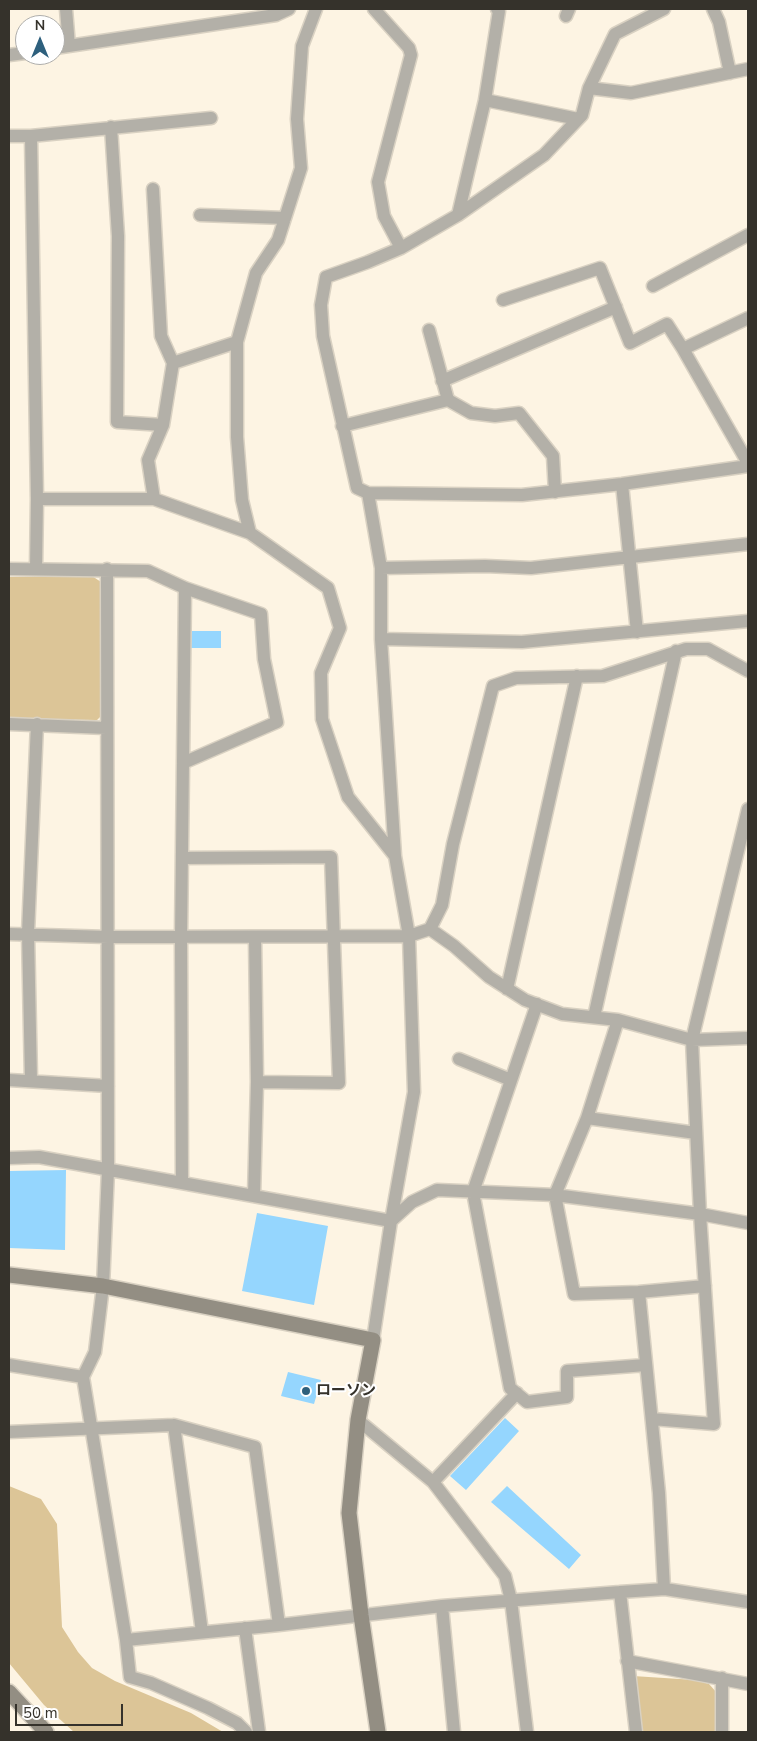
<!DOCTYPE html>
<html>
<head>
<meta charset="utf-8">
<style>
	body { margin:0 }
	#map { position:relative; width:757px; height:1741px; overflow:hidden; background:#fdf4e3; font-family:"Nunito Sans",sans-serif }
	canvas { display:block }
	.frame { position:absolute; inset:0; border:10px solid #35322b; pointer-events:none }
	.north { position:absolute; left:15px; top:15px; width:50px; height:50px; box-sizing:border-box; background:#fff; border:1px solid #aeadaa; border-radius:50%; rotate:0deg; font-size:14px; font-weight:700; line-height:20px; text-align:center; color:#35322b }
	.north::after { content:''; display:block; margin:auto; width:18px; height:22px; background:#2e607d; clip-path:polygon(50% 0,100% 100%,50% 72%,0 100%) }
	.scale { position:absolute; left:15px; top:1704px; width:108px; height:22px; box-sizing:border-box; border:2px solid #35322b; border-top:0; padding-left:6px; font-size:15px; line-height:18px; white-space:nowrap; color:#35322b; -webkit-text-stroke:4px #fff; paint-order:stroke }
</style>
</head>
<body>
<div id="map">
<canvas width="757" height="1741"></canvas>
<div class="frame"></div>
<div class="north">N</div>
<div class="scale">50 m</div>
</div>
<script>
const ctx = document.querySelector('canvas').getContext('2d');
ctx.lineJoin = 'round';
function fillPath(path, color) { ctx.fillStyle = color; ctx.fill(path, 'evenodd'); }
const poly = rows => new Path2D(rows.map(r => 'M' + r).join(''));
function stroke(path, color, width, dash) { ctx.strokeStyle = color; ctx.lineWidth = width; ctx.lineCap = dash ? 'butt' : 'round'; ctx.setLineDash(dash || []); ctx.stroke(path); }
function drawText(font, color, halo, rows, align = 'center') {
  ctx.font = font + ' "Nunito Sans","Noto Sans JP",sans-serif'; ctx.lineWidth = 4; ctx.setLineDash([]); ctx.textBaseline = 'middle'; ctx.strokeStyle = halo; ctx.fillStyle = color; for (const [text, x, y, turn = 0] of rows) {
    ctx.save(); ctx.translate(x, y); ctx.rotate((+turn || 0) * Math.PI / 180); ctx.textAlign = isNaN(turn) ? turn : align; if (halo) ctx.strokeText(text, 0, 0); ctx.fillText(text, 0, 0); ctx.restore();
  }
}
fillPath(poly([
	[92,576,101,582,101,702,103,714,97,720,9,719,9,577],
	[9,1486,41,1499,57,1524,62,1627,78,1652,92,1668,115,1681,191,1713,223,1732,74,1732,44,1705,9,1663],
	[633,1676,695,1680,709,1684,717,1693,717,1732,639,1732]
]), '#dcc597');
fillPath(poly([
	[190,631,221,631,221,648,190,648],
	[66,1170,65,1250,9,1248,9,1171],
	[257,1213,328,1226,314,1305,242,1291],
	[288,1372,321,1380,314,1404,281,1396],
	[505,1418,519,1431,466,1490,450,1476],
	[507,1486,581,1555,569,1569,491,1502]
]), '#95d6fe');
const street = poly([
	[66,9,69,46],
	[316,9,302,46,297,119,301,168,278,240,256,273,237,342,173,363,163,425,148,460,154,499,250,533,328,588,340,628,321,673,322,719,348,797,395,856,409,936,414,1092,391,1221,373,1340],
	[374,9,409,48,411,55,378,182,384,216,401,248],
	[713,9,719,22,730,73],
	[566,16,569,9],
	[55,48,276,15,289,9],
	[9,55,25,53],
	[748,69,631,93,589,88,582,115,544,155,458,215,401,248,368,262,326,277,321,305,323,336,357,488,368,493,522,495,622,484,748,466],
	[589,88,615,34,664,9],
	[485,100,578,119],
	[111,127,118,236,117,422,163,425],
	[9,136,31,136,211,118],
	[31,136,37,499,36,569],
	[153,189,161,336,173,363],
	[200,215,285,218],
	[458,215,485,100,499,11,497,9],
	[653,286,748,235],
	[503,300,600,268,630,343,667,324,683,349],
	[748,318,683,349,748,463],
	[237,342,237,437,242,500,250,533],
	[442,381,616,307],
	[448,400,471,413,495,416,519,413,553,456,555,492],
	[342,426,448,400,429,330],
	[622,484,637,632],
	[368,493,381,568,381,639,395,856],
	[37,499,154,499],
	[381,568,485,566,531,568,748,544],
	[9,569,148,571,185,588,261,614,264,659,277,722,183,763],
	[107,569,108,1170,103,1286,95,1352,83,1377,126,1640,130,1677,151,1683,208,1708,237,1723,246,1732],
	[381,639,522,642,748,621],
	[9,724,106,728],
	[182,858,331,857,339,1083,257,1082],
	[430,929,454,946,489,977,525,1000,562,1014,618,1020,692,1040,748,1038],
	[9,934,108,937,409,936,430,929,442,905,453,844,493,686,516,678,603,676,686,649,708,649,748,671],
	[507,989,577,676],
	[537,1004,473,1192,510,1388,527,1402,567,1397,567,1371,646,1365],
	[594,1017,676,651],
	[618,1020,587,1118,555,1195,574,1294,639,1292,659,1493,664,1589],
	[459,1059,511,1080],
	[9,1080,108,1086],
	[31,1080,28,933,37,724],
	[587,1118,696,1133],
	[9,1158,39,1157,391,1221,412,1202,437,1190,555,1195,700,1214,748,1223],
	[182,1183,181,937,185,588],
	[254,1196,257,1082,255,937],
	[639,1292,705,1286],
	[9,1365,83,1377],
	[652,1419,714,1424,700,1214,692,1040,748,809],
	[358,1420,433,1482,505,1576,511,1600,527,1732],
	[174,1425,202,1632],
	[9,1432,174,1425,255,1447,279,1625],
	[433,1482,517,1393],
	[620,1592,636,1732],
	[442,1606,454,1732],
	[245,1628,259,1732],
	[126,1640,279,1625,442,1606,620,1592,665,1589,748,1602],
	[627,1661,748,1684],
	[722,1678,722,1732]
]);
const secondary = poly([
	[9,1275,103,1286,373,1340,358,1420,349,1513,361,1615,378,1732],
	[9,1692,46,1732]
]);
stroke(street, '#d9d1c2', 15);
stroke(secondary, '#d9d1c2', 18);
stroke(street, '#b3b0a8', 12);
stroke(secondary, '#938e83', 15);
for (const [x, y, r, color] of [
	[306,1391,5,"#2e607d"]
]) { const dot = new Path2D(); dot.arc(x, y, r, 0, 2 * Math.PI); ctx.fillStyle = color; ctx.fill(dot); stroke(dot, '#fff', 2); }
drawText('bold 15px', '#35322b', '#fff', [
	["ローソン",316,1391]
], 'left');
</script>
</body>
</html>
